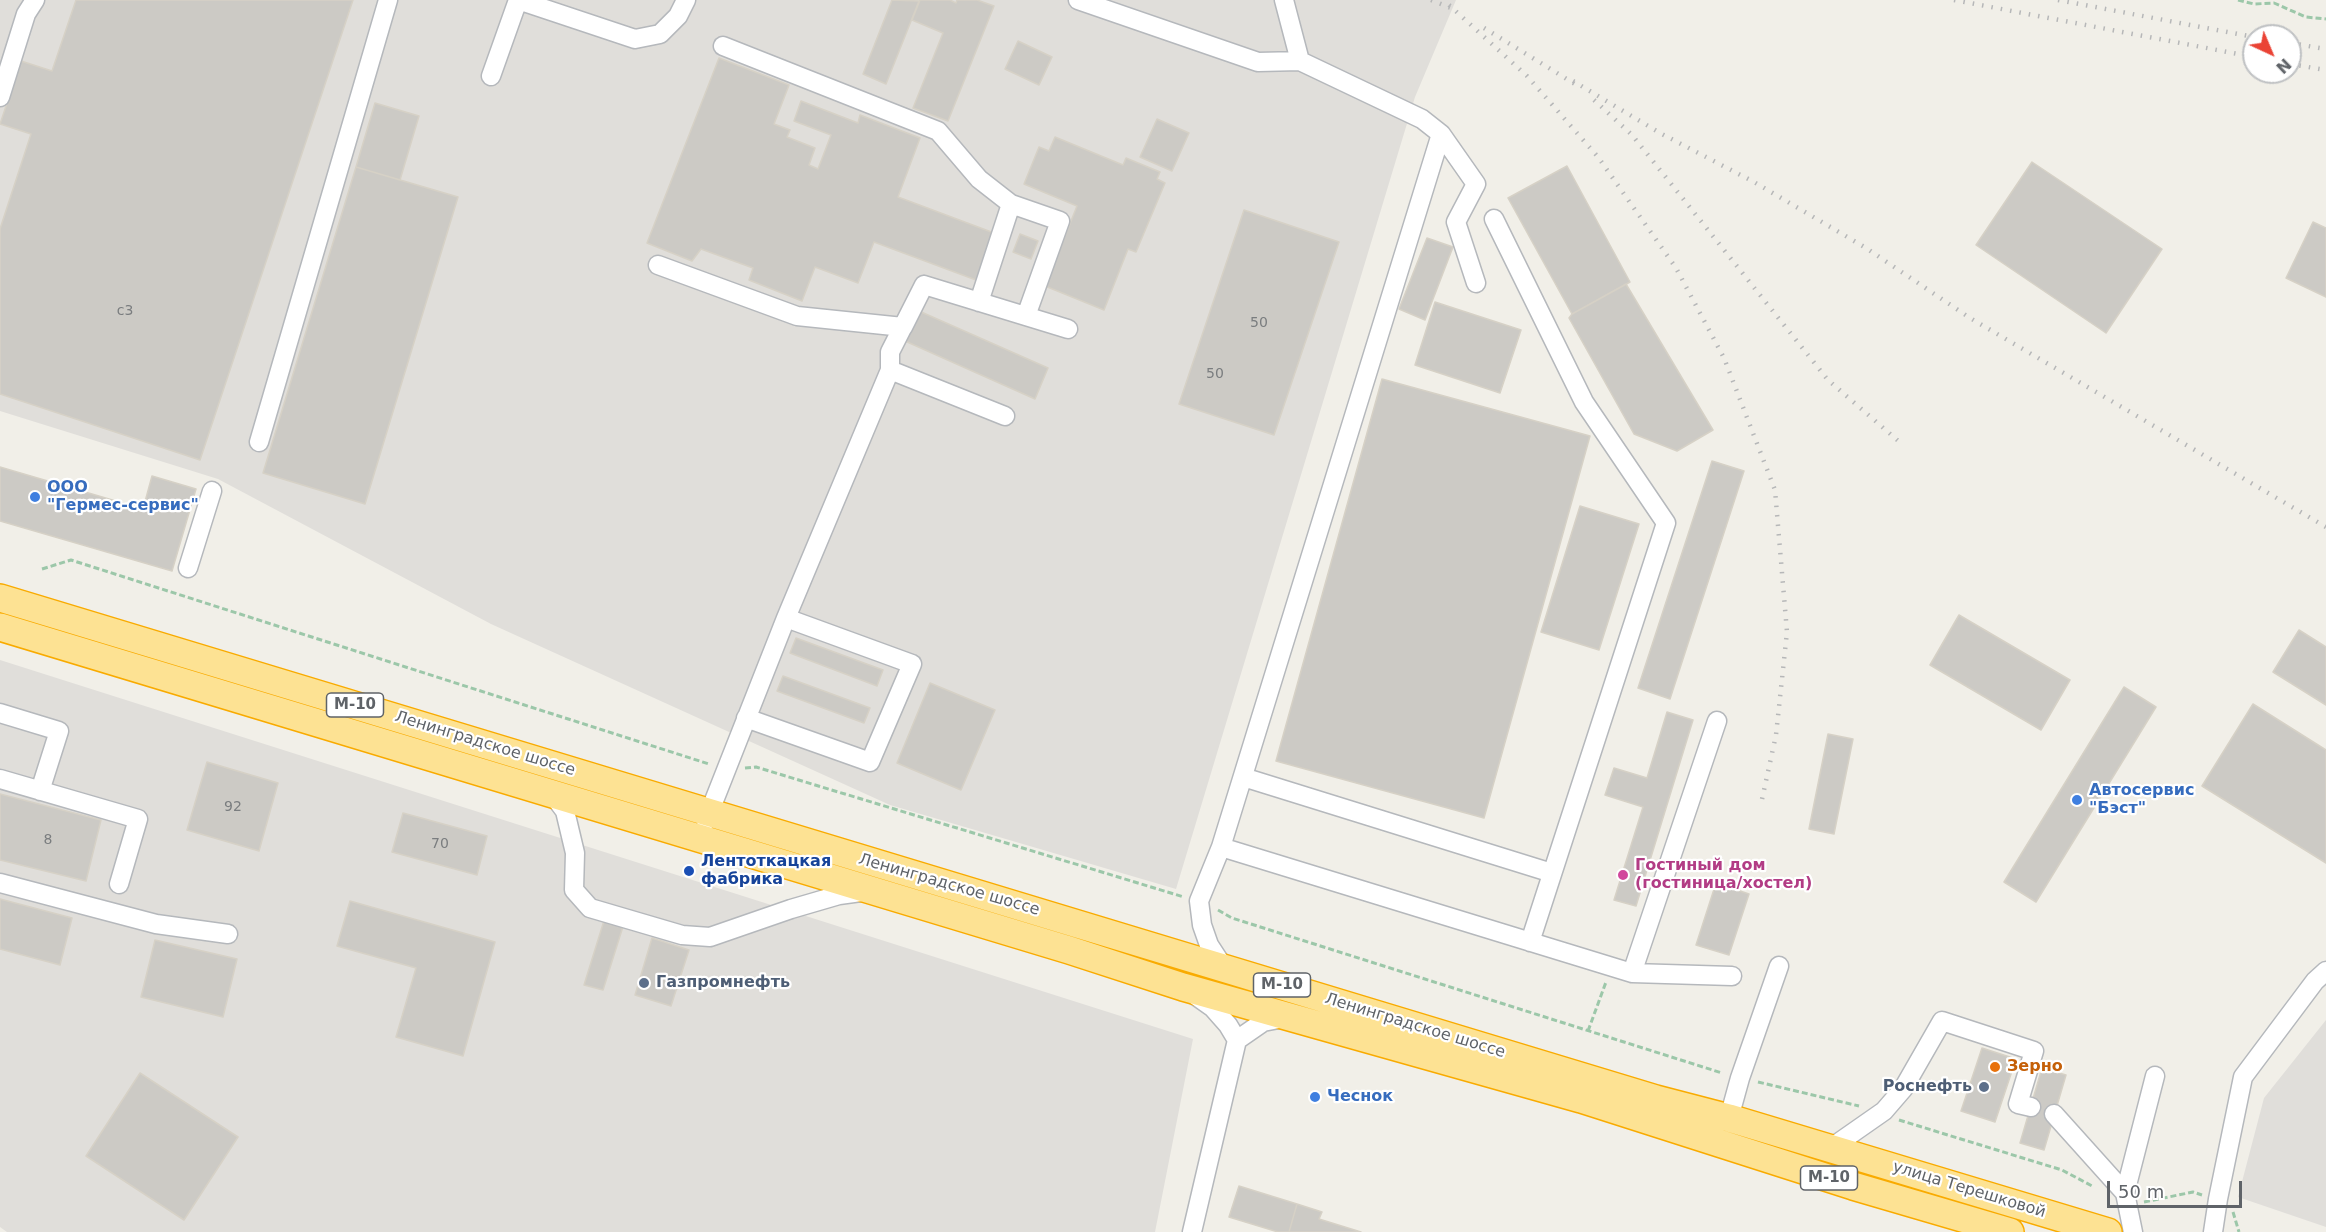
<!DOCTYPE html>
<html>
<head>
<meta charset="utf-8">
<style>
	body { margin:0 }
	#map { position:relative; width:2326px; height:1232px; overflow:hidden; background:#f1efe8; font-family:"DejaVu Sans",sans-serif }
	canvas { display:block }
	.north { position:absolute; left:2242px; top:24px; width:60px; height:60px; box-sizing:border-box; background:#fff; border:2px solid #bfc1c3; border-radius:50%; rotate:136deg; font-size:16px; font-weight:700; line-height:24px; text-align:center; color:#5f6368 }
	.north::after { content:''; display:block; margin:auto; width:21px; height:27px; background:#ea4335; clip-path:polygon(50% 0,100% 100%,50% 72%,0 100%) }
	.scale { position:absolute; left:2107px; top:1181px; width:135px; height:27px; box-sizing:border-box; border:3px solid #5f6368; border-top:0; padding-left:8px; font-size:18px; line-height:21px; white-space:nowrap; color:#5f6368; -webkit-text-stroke:4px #fff; paint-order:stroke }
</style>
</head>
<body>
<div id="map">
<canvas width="2326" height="1232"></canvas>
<div class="north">N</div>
<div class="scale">50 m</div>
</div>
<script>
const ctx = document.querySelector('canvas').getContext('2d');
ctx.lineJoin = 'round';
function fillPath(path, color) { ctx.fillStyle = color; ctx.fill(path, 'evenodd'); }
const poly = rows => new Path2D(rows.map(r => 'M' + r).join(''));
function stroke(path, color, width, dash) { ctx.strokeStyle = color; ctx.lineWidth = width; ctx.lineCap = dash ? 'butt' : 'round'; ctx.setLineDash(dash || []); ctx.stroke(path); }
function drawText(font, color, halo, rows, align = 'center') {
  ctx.font = font + ' "DejaVu Sans",sans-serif'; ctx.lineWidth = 4.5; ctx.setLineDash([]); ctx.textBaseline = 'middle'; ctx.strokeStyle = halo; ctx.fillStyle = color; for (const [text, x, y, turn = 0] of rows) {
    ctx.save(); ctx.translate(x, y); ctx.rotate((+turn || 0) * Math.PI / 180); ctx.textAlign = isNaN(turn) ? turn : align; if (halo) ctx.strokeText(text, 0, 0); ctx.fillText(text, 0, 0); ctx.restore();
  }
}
fillPath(poly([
	[0,0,1456,0,1415,97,1176,889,890,805,491,624,218,479,0,411],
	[0,660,1193,1039,1155,1232,7,1232,0,1227],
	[2326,1020,2326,1227,2238,1197,2264,1098]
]), '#e0deda');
const building = poly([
	[76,0,353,0,200,460,0,394,0,229,31,134,0,124,21,61,52,71,76,0],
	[892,0,919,1,886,84,863,74,892,0],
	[920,0,950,0,956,3,957,0,977,0,994,6,948,121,913,108,943,33,912,20,920,0],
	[1018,41,1052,57,1039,85,1005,69,1018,41],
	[719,58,789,85,774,124,790,130,787,137,815,148,809,165,818,169,831,135,794,121,801,101,858,123,860,115,920,138,898,197,994,233,976,280,874,242,858,283,815,267,802,301,749,280,753,268,701,249,692,261,647,243,719,58],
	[375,103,419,116,400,180,356,167,375,103],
	[1157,119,1189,133,1172,171,1140,157,1157,119],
	[1055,137,1123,165,1126,158,1160,172,1157,179,1165,183,1136,252,1128,249,1104,310,1045,286,1077,206,1024,184,1039,147,1049,151,1055,137],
	[2032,162,2162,249,2106,333,1976,245,2032,162],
	[1567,166,1630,282,1572,314,1508,198,1567,166],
	[356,167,458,197,365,504,263,473,356,167],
	[1244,210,1339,242,1274,435,1179,404,1244,210],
	[2313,222,2326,228,2326,297,2286,278,2313,222],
	[1020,234,1038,241,1031,259,1013,252,1020,234],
	[1427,238,1453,247,1425,320,1399,309,1427,238],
	[1626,284,1713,430,1677,451,1634,434,1569,318,1572,314,1626,284],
	[1435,302,1521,330,1500,393,1415,365,1435,302],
	[919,311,1048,368,1035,399,905,341,919,311],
	[1382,379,1590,436,1484,818,1276,761,1382,379],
	[1712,461,1744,471,1670,699,1638,688,1712,461],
	[0,467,143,509,152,476,196,489,172,571,0,521,0,467],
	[1580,506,1639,524,1599,650,1541,632,1580,506],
	[1959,615,2070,680,2041,730,1930,665,1959,615],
	[2299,630,2326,647,2326,705,2273,672,2299,630],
	[796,638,883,670,877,686,790,653,796,638],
	[783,676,870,708,864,723,777,691,783,676],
	[930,683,995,710,961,790,897,763,930,683],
	[2124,687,2156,707,2036,902,2004,882,2124,687],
	[2253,704,2326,750,2326,863,2202,786,2253,704],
	[1667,712,1693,720,1636,906,1614,900,1643,807,1605,795,1614,768,1647,778,1667,712],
	[1828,734,1853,739,1834,834,1809,829,1828,734],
	[207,762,278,783,259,851,187,830,207,762],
	[0,794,101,820,86,881,0,860,0,794],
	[403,813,487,836,477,875,392,852,403,813],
	[1716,883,1749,894,1729,955,1696,945,1716,883],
	[0,899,72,918,60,965,0,949,0,899],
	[350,901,495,942,463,1056,396,1037,416,968,337,946,350,901],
	[607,911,626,917,603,990,584,985,607,911],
	[652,938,689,950,671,1006,635,995,652,938],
	[155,940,237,959,223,1017,141,997,155,940],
	[1982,1048,2016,1059,1995,1122,1961,1111,1982,1048],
	[2042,1068,2066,1075,2044,1150,2020,1143,2042,1068],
	[140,1073,238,1137,184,1220,86,1156,140,1073],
	[1239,1186,1297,1204,1289,1232,1278,1232,1229,1217,1239,1186],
	[1297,1204,1322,1212,1319,1219,1361,1232,1289,1232,1297,1204]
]);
fillPath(building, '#cccac5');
stroke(building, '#d6d1c6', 1.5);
const minor = poly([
	[1078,0,1258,62,1300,61,1422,119,1441,134,1476,184,1456,222,1476,283],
	[1284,0,1300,61],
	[723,46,938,131,979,179,1011,204],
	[491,76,518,0,635,39,660,34,678,16,686,0],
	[0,97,26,14,35,0],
	[1494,219,1584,402,1666,523,1530,942],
	[658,265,797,316,903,327,924,285,1068,329],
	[979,302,1011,204,1060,221,1026,316],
	[890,370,1005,416],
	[259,442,388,0],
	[188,568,212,491],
	[0,713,59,731,40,791],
	[746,718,870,762,912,664,786,618],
	[1243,777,1552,873],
	[0,779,138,819,119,884],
	[553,795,565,811,575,853,574,890,590,908,682,935,710,937,791,909,839,895,861,892],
	[706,821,786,618,890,370,890,352,924,285],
	[1221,847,1632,973,1732,976],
	[0,883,156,924,228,934],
	[1224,968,1209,945,1202,925,1199,901,1221,847,1441,134],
	[1632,973,1717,721],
	[1196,996,1213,1008,1228,1025,1237,1040],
	[2054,1114,2125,1193],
	[1729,1118,1740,1078,1779,966],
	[1831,1148,1884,1111,1903,1089,1942,1021,2034,1051,2018,1104,2031,1107],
	[1192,1232,1237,1040,1263,1022,1284,1018],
	[2133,1232,2125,1193,2155,1076],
	[2213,1232,2218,1199,2243,1077,2315,981,2326,971]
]);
const highway = poly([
	[0,598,1656,1099,1729,1118,2108,1232],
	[0,627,1069,950,1183,987,1581,1099,1853,1186,2010,1232]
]);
stroke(minor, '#b5b8bc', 21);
stroke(highway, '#f9ab00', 30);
stroke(poly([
	[2238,0,2254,4,2274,3,2306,17,2326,19],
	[42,569,71,560,709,764],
	[745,768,756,767,1184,897],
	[1218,910,1232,918,1722,1073],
	[1588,1031,1606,982],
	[1758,1082,1859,1106],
	[1899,1120,2062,1170,2094,1187],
	[2144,1202,2193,1192,2202,1195],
	[2233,1212,2239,1232]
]), '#9cc7a9', 3, [6, 3]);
stroke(minor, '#fff', 18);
stroke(highway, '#fde293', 27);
stroke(poly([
	[1431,0,1456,10],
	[1954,0,2254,57],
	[2058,0,2254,37],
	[1449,5,1527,76,1598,157,1676,268,1724,358,1775,490,1787,632,1776,735,1761,804],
	[1484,28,1578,86],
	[2290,43,2326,49],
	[2290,64,2326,70],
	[1573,81,1660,133,1754,182,1866,248,1970,318,2326,527],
	[1594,100,1632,135,1828,380,1903,445]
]), '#b6b7b8', 4.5, [1.5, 8]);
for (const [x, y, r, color] of [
	[35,497,6,"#3f7fe0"],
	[2077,800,6,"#3f7fe0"],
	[689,871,6,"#1a4fb4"],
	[1623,875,6,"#d1479c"],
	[644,983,6,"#5c6f8a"],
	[1995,1067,6,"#e8710a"],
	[1984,1087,6,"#5c6f8a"],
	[1315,1097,6,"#3f7fe0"]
]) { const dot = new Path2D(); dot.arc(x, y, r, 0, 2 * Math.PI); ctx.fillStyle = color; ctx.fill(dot); stroke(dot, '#fff', 2); }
drawText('14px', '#7a7d7f', null, [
	["с3",125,311],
	["50",1259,323],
	["50",1215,374],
	["92",233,807],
	["8",48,840],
	["70",440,844]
]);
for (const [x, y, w] of [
	[355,705,57],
	[1282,985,57],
	[1829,1178,57]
]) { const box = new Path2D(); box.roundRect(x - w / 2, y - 12, w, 24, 4.5); ctx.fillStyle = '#fff'; ctx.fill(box); stroke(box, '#5f6368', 1.5); }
drawText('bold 15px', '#5f6368', null, [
	["М-10",355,705],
	["М-10",1282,985],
	["М-10",1829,1178]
]);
drawText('bold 16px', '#366cbe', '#fff', [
	["ООО",47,488],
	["\"Гермес-сервис\"",47,506],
	["Автосервис",2089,791],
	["\"Бэст\"",2089,809],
	["Чеснок",1327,1097]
], 'left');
drawText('16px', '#5f6368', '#fff', [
	["Ленинградское шоссе",485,744,17],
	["Ленинградское шоссе",949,885,16],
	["Ленинградское шоссе",1415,1026,17],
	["улица Терешковой",1969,1190,17]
]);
drawText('bold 16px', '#164399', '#fff', [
	["Лентоткацкая",701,862],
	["фабрика",701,880]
], 'left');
drawText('bold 16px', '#b23c85', '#fff', [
	["Гостиный дом",1635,866],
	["(гостиница/хостел)",1635,884]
], 'left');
drawText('bold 16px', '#4e5e75', '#fff', [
	["Газпромнефть",656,983],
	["Роснефть",1972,1087,"right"]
], 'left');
drawText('bold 16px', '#c56008', '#fff', [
	["Зерно",2007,1067]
], 'left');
</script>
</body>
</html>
